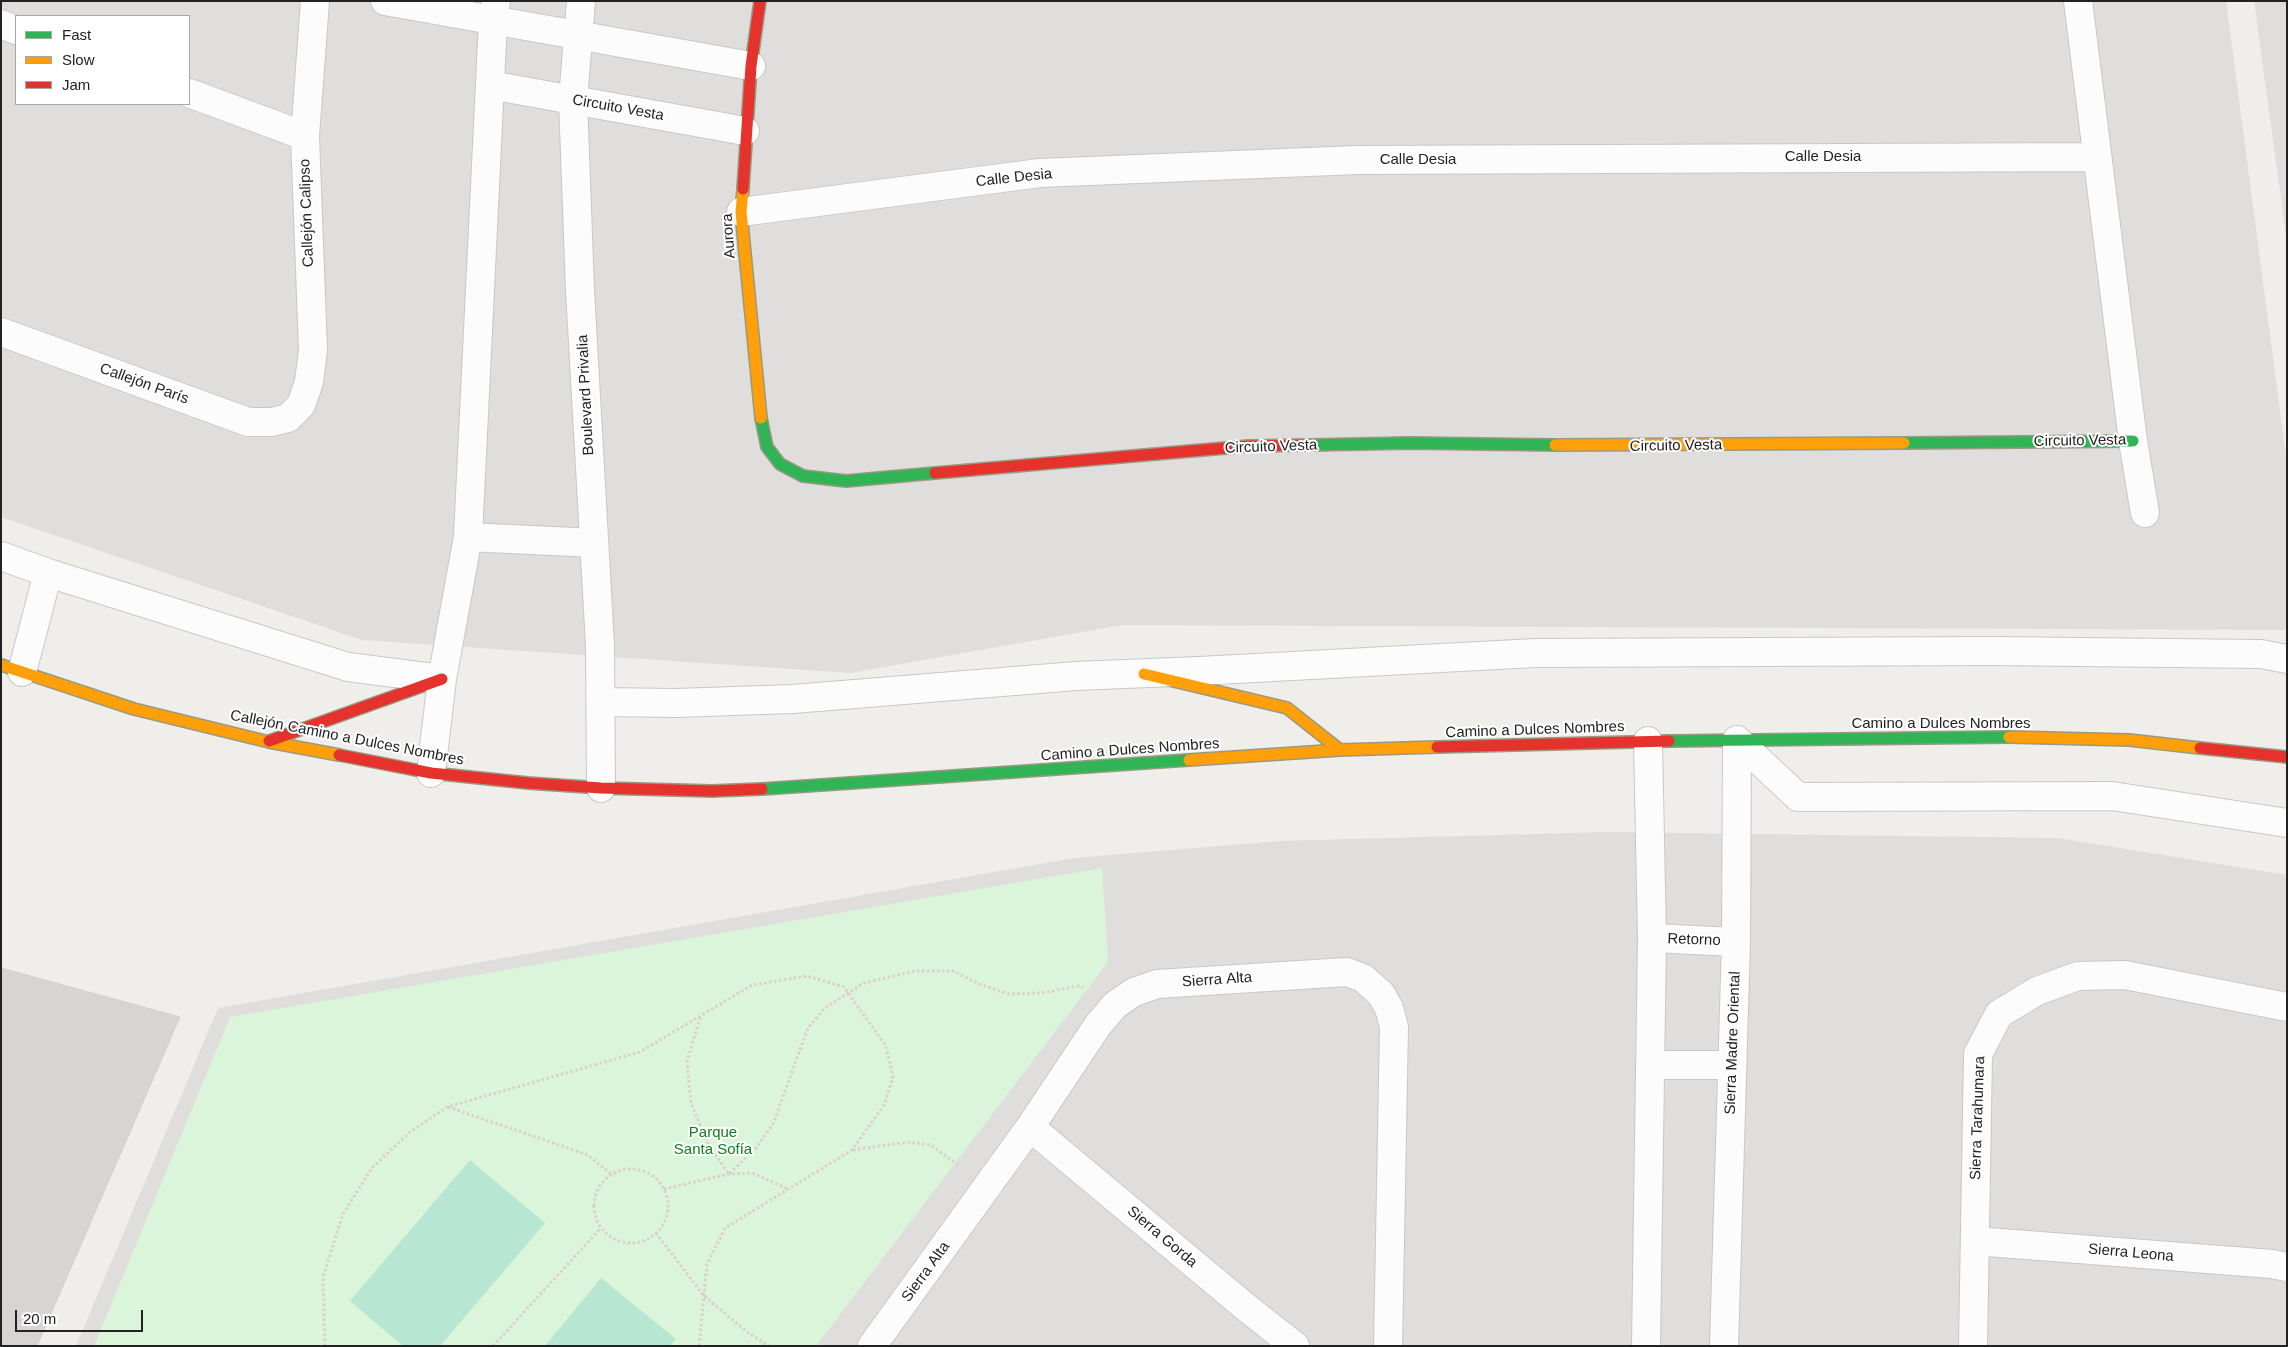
<!DOCTYPE html>
<html>
<head>
<meta charset="utf-8">
<style>
	body { margin:0 }
	#map { position:relative; width:2288px; height:1347px; overflow:hidden; background:#f0eeeb; font-family:Arial,sans-serif }
	canvas { display:block }
	.frame { position:absolute; inset:0; border:2px solid #222; pointer-events:none }
	.legend { position:absolute; left:15px; top:15px; width:175px; height:90px; box-sizing:border-box; background:#fff; border:1px solid #a7a7a7; margin:0; padding:6px 9px; list-style:none; font-size:15px; color:#222 }
	.legend li { display:flex; align-items:center; gap:10px; height:25px }
	.legend b { width:25px; border:1px solid #a7a7a7 }
	.scale { position:absolute; left:15px; top:1310px; width:128px; height:22px; box-sizing:border-box; border:2px solid #222; border-top:0; padding-left:6px; font-size:15px; line-height:18px; white-space:nowrap; color:#222; -webkit-text-stroke:4px #fff; paint-order:stroke }
</style>
</head>
<body>
<div id="map">
<canvas width="2288" height="1347"></canvas>
<div class="frame"></div>
<ul class="legend">
<li><b style="height:6px;background:#30b455"></b>Fast</li>
<li><b style="height:6px;background:#ff9f0a"></b>Slow</li>
<li><b style="height:6px;background:#e5322d"></b>Jam</li>
</ul>
<div class="scale">20 m</div>
</div>
<script>
const ctx = document.querySelector('canvas').getContext('2d');
ctx.lineJoin = 'round';
function fillPath(path, color) { ctx.fillStyle = color; ctx.fill(path, 'evenodd'); }
const poly = rows => new Path2D(rows.map(r => 'M' + r).join(''));
function stroke(path, color, width, dash) { ctx.strokeStyle = color; ctx.lineWidth = width; ctx.lineCap = dash ? 'butt' : 'round'; ctx.setLineDash(dash || []); ctx.stroke(path); }
function drawText(font, color, halo, rows, align = 'center') {
  ctx.font = font + ' Arial,sans-serif'; ctx.lineWidth = 4; ctx.setLineDash([]); ctx.textBaseline = 'middle'; ctx.strokeStyle = halo; ctx.fillStyle = color; for (const [text, x, y, turn = 0] of rows) {
    ctx.save(); ctx.translate(x, y); ctx.rotate((+turn || 0) * Math.PI / 180); ctx.textAlign = isNaN(turn) ? turn : align; if (halo) ctx.strokeText(text, 0, 0); ctx.fillText(text, 0, 0); ctx.restore();
  }
}
fillPath(poly([
	[1,1,2226,1,2287,464,2287,630,1122,625,850,673,362,640,1,517],
	[16,16,189,16,189,104,16,104],
	[2254,1,2287,1,2287,243],
	[1606,832,2058,838,2287,875,2287,1346,76,1346,218,1008,1074,858,1280,841]
]), '#dfdedc');
fillPath(poly([
	[1102,868,1108,962,816,1346,94,1346,230,1017]
]), '#daf5da');
fillPath(poly([
	[470,1160,545,1223,440,1346,403,1346,350,1301],
	[601,1278,676,1339,670,1346,545,1346]
]), '#b7e6d2');
const building = poly([
	[1,968,180,1017,37,1346,1,1346,1,968]
]);
fillPath(building, '#d7d4d2');
stroke(building, '#d3d0cc', 1);
const street = poly([
	[385,1,751,66],
	[581,1,573,100,580,290,600,645,601,788],
	[2078,1,2133,441,2145,513],
	[1,24,16,30],
	[490,85,745,131],
	[189,93,305,136],
	[741,212,1040,173,1357,160,2097,157],
	[1,332,248,422,272,422,288,418,301,405,309,382,313,350,305,136,315,1],
	[468,537,594,543],
	[1,556,48,573,348,667,442,679],
	[22,672,48,573],
	[601,702,675,703,793,699,1076,676,1199,671,1535,653,1991,651,2261,654,2287,659],
	[1737,740,1798,797,2112,796,2287,823],
	[431,773,442,679,468,537,493,21,496,1],
	[1652,938,1736,942],
	[1651,1065,1732,1065],
	[1030,1127,1248,1309,1295,1346],
	[1975,1241,2272,1264,2287,1267],
	[872,1346,1030,1127,1098,1025,1115,1005,1134,992,1157,984,1347,972,1363,978,1381,994,1389,1008,1394,1027,1388,1346],
	[1646,1346,1652,938,1648,741],
	[1724,1346,1736,942,1737,740],
	[1973,1346,1978,1054,1999,1014,2037,991,2078,976,2125,975,2287,1007]
]);
const fast = poly([
	[761,418,767,447,780,464,803,476,846,481,935,473],
	[1904,443,2133,441],
	[1310,445,1410,443,1555,445],
	[1669,741,2009,737],
	[762,789,1189,760]
]);
const slow = poly([
	[743,189,741,212,761,418],
	[1555,445,1904,443],
	[1,665,134,709,269,742,339,755],
	[1144,674,1287,708,1340,750],
	[2009,737,2129,740,2200,748],
	[1189,760,1340,750,1437,747]
]);
const jam = poly([
	[743,189,751,66,760,1],
	[935,473,1249,446,1310,445],
	[269,741,442,679],
	[1437,747,1669,741],
	[2200,748,2287,757],
	[339,755,431,773,528,783,601,788,712,791,762,789]
]);
stroke(street, '#c9c8c7', 30);
stroke(fast, '#999a82', 14);
stroke(slow, '#999a82', 14);
stroke(jam, '#999a82', 14);
stroke(poly([
	[700,1017,687,1062,691,1103,709,1146,729,1174,756,1148,773,1124,808,1028,825,1008,864,983,915,971,953,971,979,984,1009,994,1041,993,1079,986,1083,988],
	[448,1107,588,1155,611,1174],
	[853,1150,908,1142,931,1145,959,1166],
	'594 1206a37 37 0 1 1 74 0a37 37 0 1 1-74 0Z',
	[664,1189,729,1174,752,1173,788,1189],
	[656,1233,704,1296,747,1332,769,1346],
	[325,1346,323,1277,343,1214,371,1169,410,1132,447,1107,640,1052,752,985,807,976,844,987,886,1046,893,1077,884,1105,852,1150,725,1228,707,1264,699,1346],
	[493,1346,601,1228]
]), '#dccecd', 3, [2.5, 2.5]);
stroke(street, '#fdfcfc', 28);
stroke(fast, '#30b455', 11);
stroke(slow, '#ff9f0a', 11);
stroke(jam, '#e5322d', 11);
drawText('15px', '#222', '#fff', [
	["Circuito Vesta",618,108,10],
	["Calle Desia",1823,157],
	["Calle Desia",1418,160],
	["Calle Desia",1014,178,-6],
	["Callejón Calipso",307,213,-92],
	["Aurora",729,236,-94],
	["Callejón París",144,384,20],
	["Boulevard Privalia",586,395,-93],
	["Circuito Vesta",2080,441,-1],
	["Circuito Vesta",1676,446,-1],
	["Circuito Vesta",1271,447,-2],
	["Camino a Dulces Nombres",1941,724],
	["Camino a Dulces Nombres",1535,730,-2],
	["Callejón Camino a Dulces Nombres",347,738,11],
	["Camino a Dulces Nombres",1130,750,-4],
	["Retorno",1694,940,2],
	["Sierra Alta",1217,980,-4],
	["Sierra Madre Oriental",1733,1043,-88],
	["Sierra Tarahumara",1978,1118,-88],
	["Sierra Gorda",1162,1237,40],
	["Sierra Leona",2131,1253,5],
	["Sierra Alta",926,1272,-54]
]);
drawText('15px', '#0c8416', '#fff', [
	["Parque",713,1133],
	["Santa Sofía",713,1150]
]);
</script>
</body>
</html>
